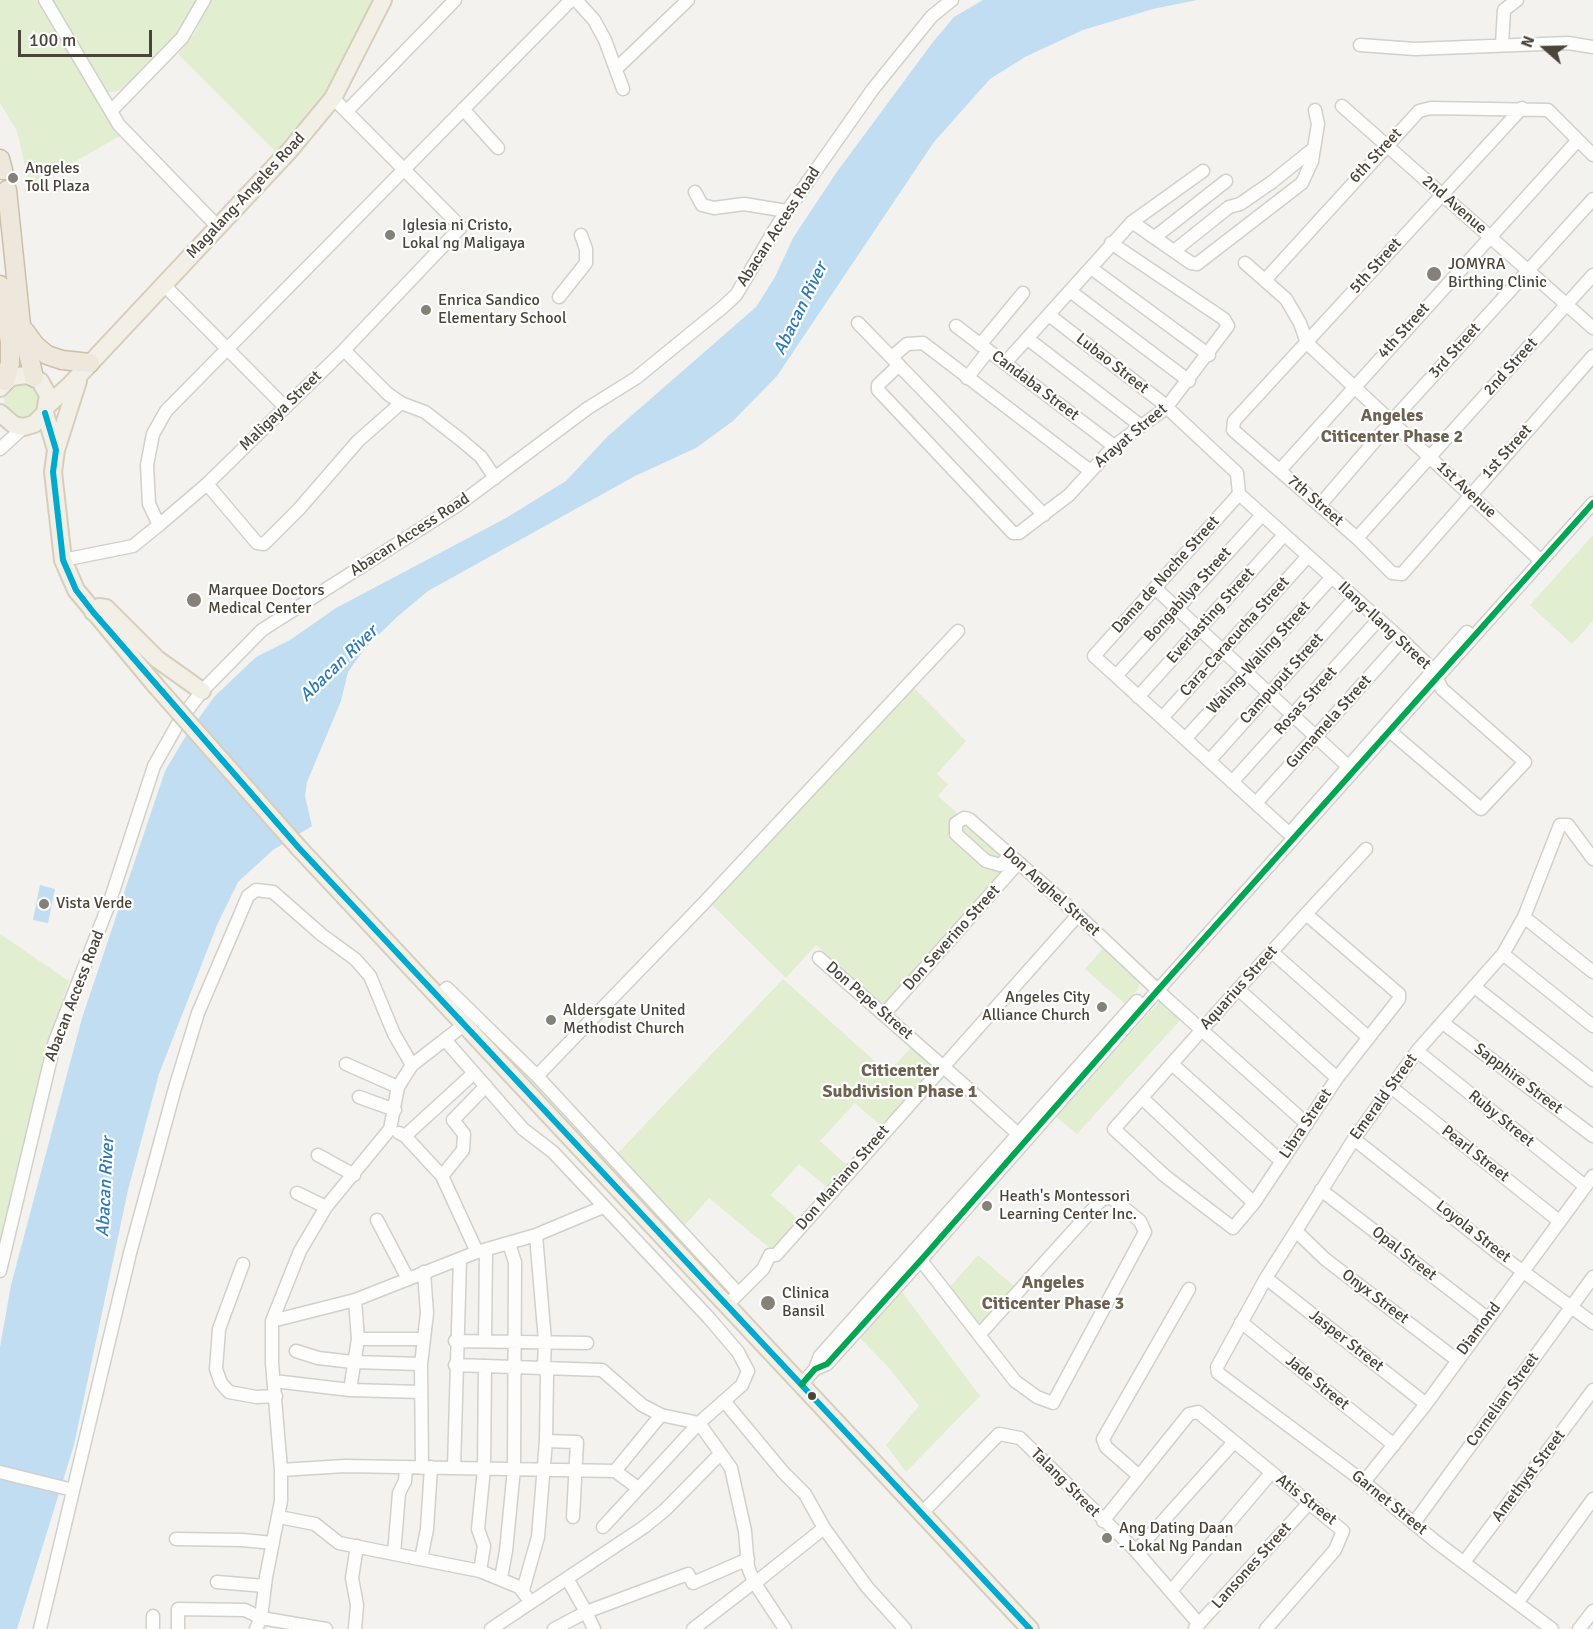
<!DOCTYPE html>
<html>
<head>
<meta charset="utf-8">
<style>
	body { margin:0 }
	#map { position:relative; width:1593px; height:1629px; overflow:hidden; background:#f4f2ee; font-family:Signika,sans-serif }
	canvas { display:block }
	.north { position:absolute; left:1515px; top:18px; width:60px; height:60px; -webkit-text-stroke:4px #fff; paint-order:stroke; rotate:290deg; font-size:16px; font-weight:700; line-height:24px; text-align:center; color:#4b4439 }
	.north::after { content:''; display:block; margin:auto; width:21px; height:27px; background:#4b4439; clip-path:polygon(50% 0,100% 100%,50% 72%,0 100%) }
	.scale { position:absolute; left:18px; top:30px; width:134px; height:27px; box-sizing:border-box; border:3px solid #4b4439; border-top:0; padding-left:8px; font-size:18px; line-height:21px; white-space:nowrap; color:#4b4439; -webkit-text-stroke:4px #fff; paint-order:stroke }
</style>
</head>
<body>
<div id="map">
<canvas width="1593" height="1629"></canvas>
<div class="north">N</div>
<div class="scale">100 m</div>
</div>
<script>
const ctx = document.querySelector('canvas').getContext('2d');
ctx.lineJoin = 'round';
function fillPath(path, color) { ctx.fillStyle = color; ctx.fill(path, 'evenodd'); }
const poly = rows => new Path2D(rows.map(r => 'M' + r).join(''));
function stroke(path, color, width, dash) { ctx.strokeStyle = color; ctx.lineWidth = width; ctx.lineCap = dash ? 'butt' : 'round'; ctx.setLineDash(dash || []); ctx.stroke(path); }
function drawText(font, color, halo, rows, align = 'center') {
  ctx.font = font + ' Signika,sans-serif'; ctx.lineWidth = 4.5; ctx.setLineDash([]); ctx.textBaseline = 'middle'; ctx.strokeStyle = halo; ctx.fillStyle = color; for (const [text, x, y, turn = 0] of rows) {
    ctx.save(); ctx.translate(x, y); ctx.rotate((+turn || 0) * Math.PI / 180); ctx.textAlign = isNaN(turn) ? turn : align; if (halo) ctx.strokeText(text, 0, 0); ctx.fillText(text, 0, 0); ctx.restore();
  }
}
fillPath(poly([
	[0,0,36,0,120,136,30,187,17,131,0,103],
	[50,0,198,0,167,47,123,89,113,92,106,92],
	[211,0,372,0,334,81,318,104,275,151,178,54,194,35],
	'4 400a18 18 0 1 1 36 0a18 18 0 1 1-36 0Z',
	[1593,535,1593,621,1572,644,1530,605],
	[912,686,966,741,937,774,948,784,938,796,1014,864,884,1008,816,945,786,978,710,903],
	[0,934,69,981,50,1038,0,1244],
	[1105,946,1140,981,1138,989,1125,1004,1085,969],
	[783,979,888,1073,913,1045,936,1068,883,1128,855,1103,820,1141,848,1166,828,1188,799,1164,771,1195,799,1220,772,1250,709,1198,685,1225,617,1154],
	[1162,999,1183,1017,1077,1134,1055,1116],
	[978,1255,1016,1288,980,1324,949,1288],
	[902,1292,980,1396,906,1472,886,1445,919,1406,889,1368,860,1338]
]), '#e1eecf');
fillPath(poly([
	[983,0,1197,0,1153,9,1083,30,1025,57,990,79,934,142,777,376,733,421,696,448,635,476,428,591,397,617,365,648,348,672,341,701,307,782,305,796,312,826,273,850,238,882,217,925,159,1074,128,1190,74,1445,17,1629,0,1629,0,1347,11,1285,82,1018,165,771,184,739,214,697,256,657,290,640,336,608,506,518,566,481,608,436,756,307,775,277,793,238,836,173,933,42,954,17],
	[40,885,55,889,48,923,33,920]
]), '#c0ddf1');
const minor = poly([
	[45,0,119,125,219,228],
	[576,0,594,20,605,40,623,89],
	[1502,44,1504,10,1517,0],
	[1360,45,1415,49,1568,43,1593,47],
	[617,68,688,0],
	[1342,106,1593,328],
	[1522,108,1234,421,1233,430,1357,538,1392,573,1402,574,1593,356],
	[463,109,498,148],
	[111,111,182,38,204,0],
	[347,111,455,0],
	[695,192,702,205,714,208,744,204,787,211],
	[1132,222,1191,263,1197,264,1302,183,1312,161,1318,124,1315,110],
	[1155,237,1226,181],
	[1174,251,1229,207,1240,204,1272,182,1313,149],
	[1245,263,1286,299,1300,323,1307,343,1541,561],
	[1091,268,1209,355],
	[1266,279,1419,111,1431,108,1548,110,1593,155],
	[164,285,285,407],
	[1070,291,1189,381],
	[559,297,586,263,586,249,581,235],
	[1049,315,1160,401,1237,473,1239,494],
	[858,323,1044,515],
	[956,326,1114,446],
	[1028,339,1141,426],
	[980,345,1023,293],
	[344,350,388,394,401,403,425,412,461,440,481,457,495,478],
	[892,357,907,344,923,343,1089,470],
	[1005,363,1132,222,1203,171],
	[899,365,878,385,878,390,1013,533,1019,533,1069,495,1114,446,1166,408,1228,326,1224,319,1111,243],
	[967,378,988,351],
	[0,449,24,427],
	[1280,470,1578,140],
	[207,484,257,543,264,544,299,509,358,441,401,403],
	[1239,494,1402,640,1433,670,1442,689,1525,762,1481,809,1386,728],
	[1239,494,1094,656,1294,838],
	[1320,505,1391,422,1593,199],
	[159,525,149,504,147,465,153,434,166,411,571,0],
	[1357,538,1593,275],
	[63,560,133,546,159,525,207,484,344,350,461,227,333,98],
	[1155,588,1352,770],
	[1116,676,1262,515],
	[1138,697,1284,535],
	[1162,718,1308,556],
	[1185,739,1332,577],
	[1209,761,1355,598],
	[1232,782,1379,619],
	[1256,803,1402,640],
	[1290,833,1467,632],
	[1010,856,1000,865,986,861,956,834,956,823,964,818,969,819,1078,915,1167,999,1307,1124],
	[1306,914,1399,994,1399,999,1337,1078,1254,1203,1233,1228,1165,1176,1114,1129,1238,989,1306,914,1366,849],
	[1524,917,1593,972],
	[1272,952,1368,1037],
	[1503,954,1593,1026],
	[819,958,972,1092],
	[1476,988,1593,1080],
	[1238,989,1337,1078],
	[439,996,447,988,537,1076,738,1293],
	[885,1013,1018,863],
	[1443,1023,1593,1136],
	[446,1041,523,1129,553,1152,709,1318,738,1352,748,1371,742,1385,699,1423,661,1415,642,1405,602,1370,455,1365],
	[1417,1051,1585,1186],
	[346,1064,398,1087],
	[1172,1064,1281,1161],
	[537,1076,702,905,958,631],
	[1391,1087,1559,1221],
	[975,1095,1018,1134],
	[359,1097,395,1110],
	[1142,1098,1254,1203],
	[399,1133,405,1136,442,1176],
	[405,1136,474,1073],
	[1354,1139,1499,1254,1593,1323],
	[318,1155,354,1175],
	[1321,1190,1487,1318],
	[297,1193,326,1207],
	[377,1220,408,1279],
	[1296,1231,1325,1259,1457,1360],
	[477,1252,442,1176,463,1150,464,1134,453,1120,486,1086],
	[916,1254,1015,1381,1037,1397,1053,1403,1145,1232,1140,1221,1112,1198,1102,1199,979,1335],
	[243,1264,219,1329,216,1369,221,1383,229,1392,256,1397,276,1396],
	[0,1271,55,1041,109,904,154,766,180,720,202,691,262,630,458,505,588,408,636,378,723,307,736,295,778,224,873,89,932,16,952,0],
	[1266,1278,1426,1404],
	[727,1305,763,1269,770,1255,776,1255,1078,915],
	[272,1321,355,1300,477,1252,536,1235,603,1207],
	[1241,1322,1394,1445],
	[358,1339,424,1339],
	[455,1341,587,1343],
	[485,1341,486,1250],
	[296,1351,318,1358,353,1362,421,1364],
	[815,1369,820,1356,1137,1001],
	[274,1381,350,1390,421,1392],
	[802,1384,815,1369,827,1364,921,1260,1158,990,1593,503],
	[350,1390,358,1339,355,1300],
	[724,1401,783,1472,805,1494,824,1528,867,1587,905,1629],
	[546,1441,577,1442,573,1517],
	[422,1468,421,1364,427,1313,424,1272],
	[454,1468,460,1259],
	[281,1470,345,1466,615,1471,638,1488],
	[615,1471,661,1415],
	[0,1472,73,1490],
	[1139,1476,1106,1447,1103,1439,1189,1289],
	[1364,1482,1426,1404,1593,1176],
	[921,1514,999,1434,1020,1438,1136,1551,1199,1624],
	[279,1517,315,1524,339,1543,480,1571,519,1587,526,1596],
	[1103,1521,1189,1414,1198,1412,1343,1531,1335,1550,1266,1629],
	[1414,1523,1593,1277],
	[603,1527,699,1423,731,1468,745,1531,748,1567,754,1582,693,1629],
	[176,1539,242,1540,273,1543],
	[1136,1551,1234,1442],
	[394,1554,399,1493,405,1481,406,1467],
	[421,1559,427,1529,431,1467],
	[1465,1561,1593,1390],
	[480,1571,484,1546,478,1529,484,1469,485,1366],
	[501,1578,506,1551,514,1469,515,1262,509,1244],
	[217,1582,265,1586],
	[754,1582,785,1629],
	[755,1583,824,1528],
	[523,1590,538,1537,546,1441,547,1375,544,1367,545,1341,536,1235],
	[1171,1591,1271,1473],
	[1517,1603,1593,1499],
	[1195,1628,1309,1503],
	[40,1629,130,1253,175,1088,198,1013,248,896,256,890,273,892,322,935,355,959,370,976,394,1034,412,1065],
	[153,1629,153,1616],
	[178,1629,178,1609,245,1610,261,1618,326,1629],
	[256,1629,261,1618,266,1577,281,1501,281,1470,272,1363,272,1321,300,1251,326,1207,390,1129,398,1087,412,1065,465,1024],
	[355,1629,357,1605,352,1578,357,1546],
	[491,1629,644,1527,665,1510,720,1454],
	[554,1629,586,1612,568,1580],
	[594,1629,586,1612,688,1574,693,1583,748,1559],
	[1552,1629,1435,1541,1364,1482,1218,1373,1217,1367,1266,1278,1354,1139,1417,1051,1503,954,1524,917,1560,825,1568,825,1593,859],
	[1579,1629,1593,1611]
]);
const major = poly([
	[0,388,11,377,27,375,40,381,48,395,45,413,34,424,24,427,14,425,0,413],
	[48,405,69,386,290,150,333,98,383,0],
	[45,413,56,450,53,472,63,560,76,590,156,686],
	[56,450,78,381],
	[93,612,99,607,106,608,157,659,202,691],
	[298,847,1030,1629]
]);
const highway = poly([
	[0,159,3,170],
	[7,190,21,325,34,377],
	[0,285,10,342,10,363,5,381],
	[25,331,35,345,47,355,62,360,90,363]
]);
stroke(minor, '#d2d0cb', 15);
stroke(major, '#d6cebb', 20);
stroke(highway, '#ccbfa9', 21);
stroke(minor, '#fdfdfc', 12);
stroke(major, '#f2efe6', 16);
stroke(highway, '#ede8db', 18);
const majorBridge = poly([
	[156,686,298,847]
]);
stroke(majorBridge, '#d6cebb', 20, []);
stroke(majorBridge, '#f2efe6', 16);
stroke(poly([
	[45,413,56,450,53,472,63,560,76,590,93,612,298,847,1030,1629]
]), '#00a9ce', 6);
stroke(poly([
	[802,1384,815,1369,827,1364,921,1260,1158,990,1593,503]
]), '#00a651', 6);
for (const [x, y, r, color] of [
	[13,178,6,"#868178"],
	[390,235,6,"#868178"],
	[1434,274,8,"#868178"],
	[426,310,6,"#868178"],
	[194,600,8,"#868178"],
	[44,904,6,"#868178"],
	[1102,1007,6,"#868178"],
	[551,1020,6,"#868178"],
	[987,1206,6,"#868178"],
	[768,1303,8,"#868178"],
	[812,1396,5,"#4b4439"],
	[1107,1538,6,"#868178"]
]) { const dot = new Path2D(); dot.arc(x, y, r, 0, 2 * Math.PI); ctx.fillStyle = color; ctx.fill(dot); stroke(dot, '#fff', 2); }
drawText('16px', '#4b4439', '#fff', [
	["6th Street",1376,156,-47],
	["Magalang-Angeles Road",246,196,-47],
	["2nd Avenue",1454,205,41],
	["Abacan Access Road",779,227,-57],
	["5th Street",1376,266,-48],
	["4th Street",1404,331,-48],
	["3rd Street",1455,351,-48],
	["Lubao Street",1112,364,38],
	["2nd Street",1511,367,-48],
	["Candaba Street",1035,386,37],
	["Maligaya Street",281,411,-44],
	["Arayat Street",1131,436,-40],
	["1st Street",1507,452,-48],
	["1st Avenue",1466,490,43],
	["7th Street",1315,501,41],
	["Abacan Access Road",410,535,-33],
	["Dama de Noche Street",1166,575,-48],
	["Bongabilya Street",1188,595,-48],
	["Everlasting Street",1211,616,-48],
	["Ilang-Ilang Street",1384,626,43],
	["Cara-Caracucha Street",1235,637,-48],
	["Waling-Waling Street",1259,658,-48],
	["Campuput Street",1282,679,-48],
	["Rosas Street",1306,701,-48],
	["Gumamela Street",1329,722,-48],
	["Don Anghel Street",1051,892,42],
	["Don Severino Street",952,938,-48],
	["Aquarius Street",1239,988,-48],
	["Abacan Access Road",75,996,-69],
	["Don Pepe Street",869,1001,41],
	["Sapphire Street",1518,1079,37],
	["Emerald Street",1384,1097,-54],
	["Ruby Street",1501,1119,39],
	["Libra Street",1306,1124,-56],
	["Pearl Street",1475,1154,38],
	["Don Mariano Street",843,1178,-49],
	["Loyola Street",1473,1232,38],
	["Opal Street",1404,1254,38],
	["Onyx Street",1375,1297,37],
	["Diamond",1479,1329,-53],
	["Jasper Street",1346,1341,38],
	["Jade Street",1317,1383,39],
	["Cornelian Street",1503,1400,-54],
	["Amethyst Street",1529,1476,-53],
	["Talang Street",1065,1483,45],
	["Atis Street",1306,1500,38],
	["Garnet Street",1389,1503,39],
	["Lansones Street",1252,1566,-48]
]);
drawText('16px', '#4b4439', '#fff', [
	["Angeles",25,169],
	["Toll Plaza",25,187],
	["Iglesia ni Cristo,",402,226],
	["Lokal ng Maligaya",402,244],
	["JOMYRA",1448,265],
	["Birthing Clinic",1448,283],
	["Enrica Sandico",438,301],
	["Elementary School",438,319],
	["Marquee Doctors",208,591],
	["Medical Center",208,609],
	["Vista Verde",56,904],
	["Angeles City",1090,998,"right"],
	["Alliance Church",1090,1016,"right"],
	["Aldersgate United",563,1011],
	["Methodist Church",563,1029],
	["Heath's Montessori",999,1197],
	["Learning Center Inc.",999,1215],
	["Clinica",782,1294],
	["Bansil",782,1312],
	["Ang Dating Daan",1119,1529],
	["- Lokal Ng Pandan",1119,1547]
], 'left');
drawText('italic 18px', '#2e7ab2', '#fff', [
	["Abacan River",801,309,-64],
	["Abacan River",339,664,-44],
	["Abacan River",106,1187,-87]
]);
drawText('bold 18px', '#6e6250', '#fff', [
	["Angeles",1392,416],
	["Citicenter Phase 2",1392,437],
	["Citicenter",900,1071],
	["Subdivision Phase 1",900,1092],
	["Angeles",1053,1283],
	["Citicenter Phase 3",1053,1304]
]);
</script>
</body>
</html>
